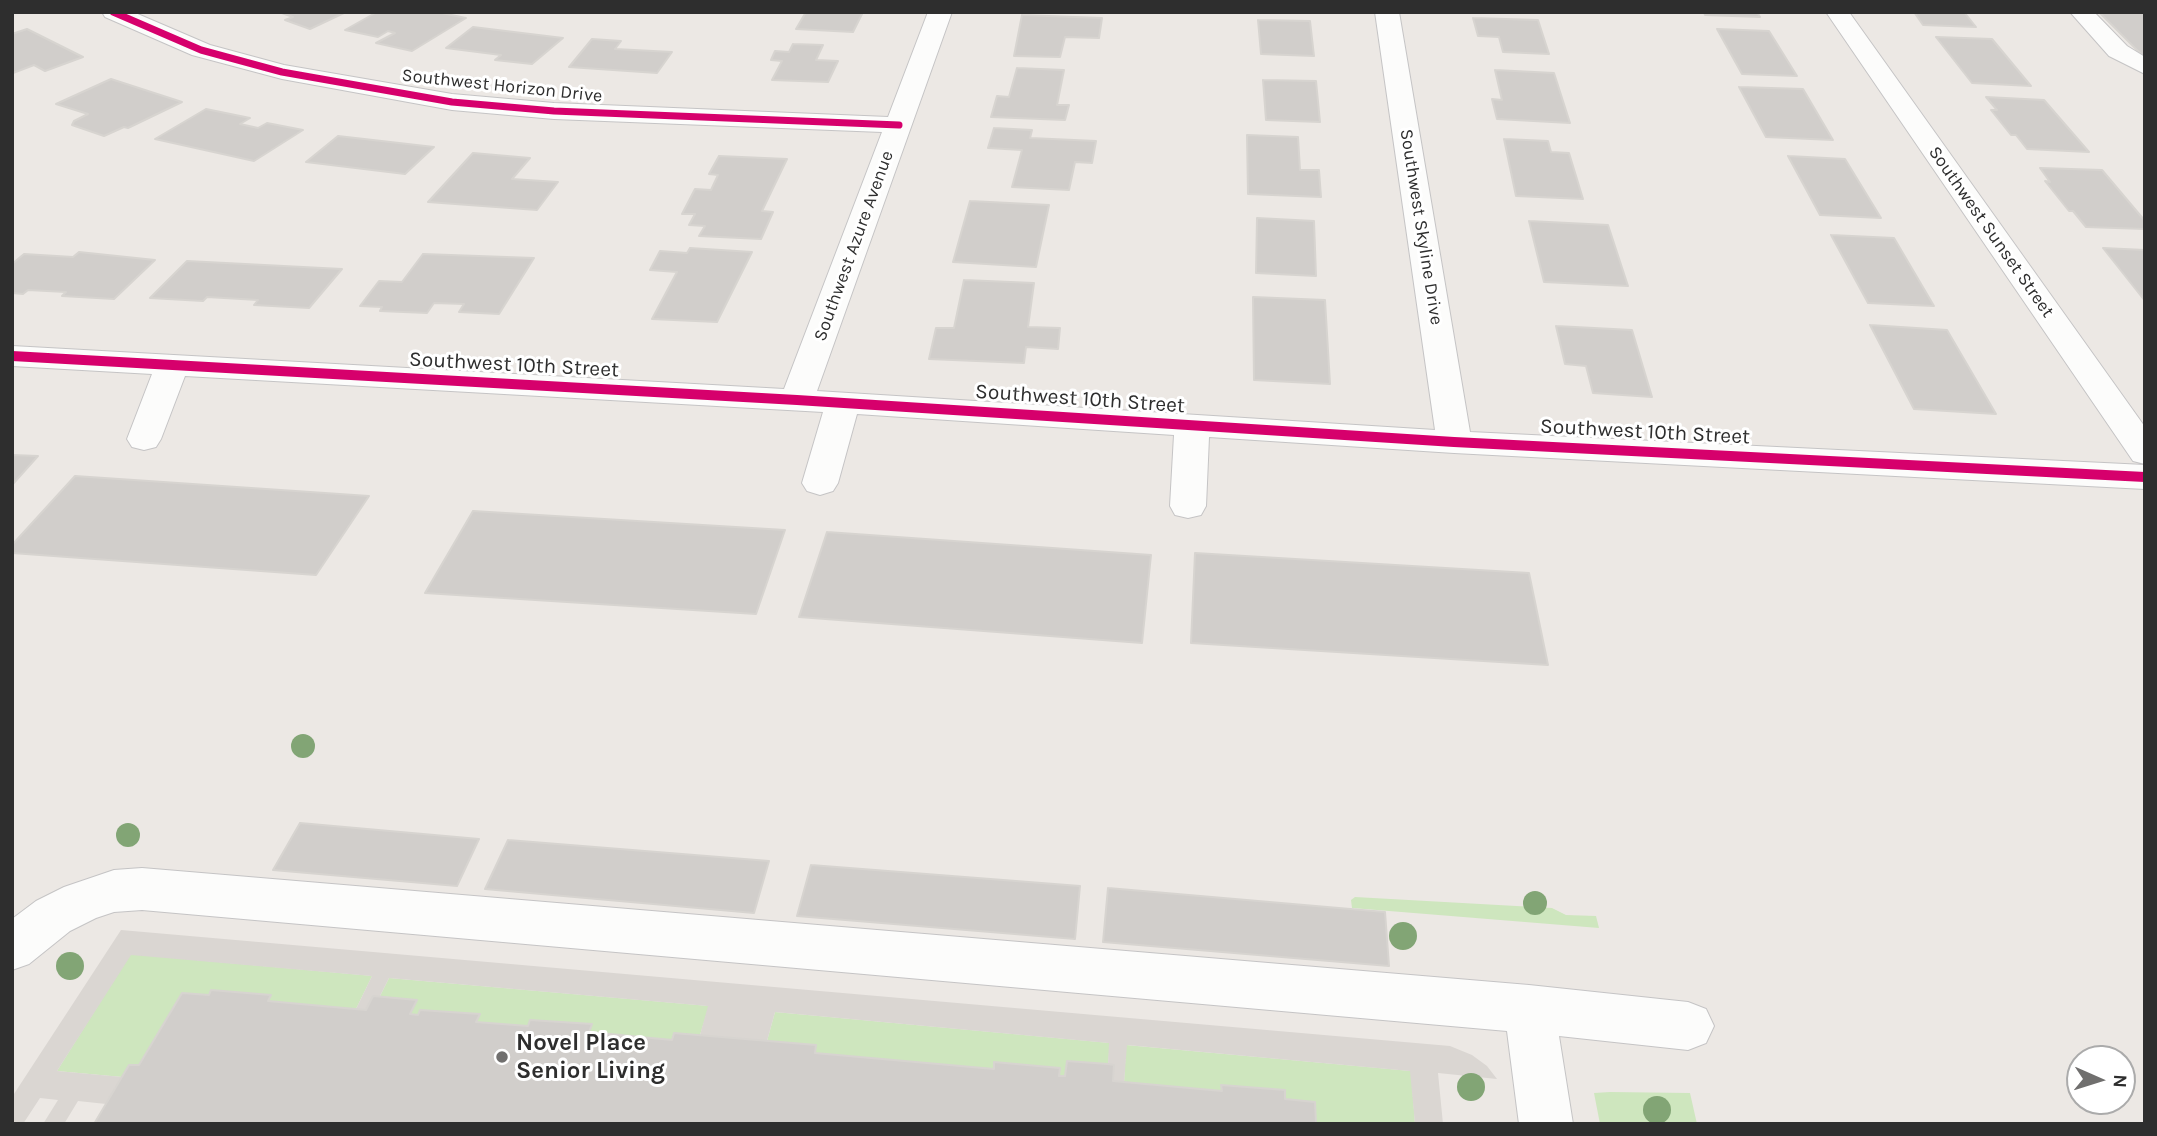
<!DOCTYPE html>
<html>
<head>
<meta charset="utf-8">
<style>
	body { margin:0 }
	#map { position:relative; width:2157px; height:1136px; overflow:hidden; background:#ece8e4; font-family:Karla,sans-serif }
	canvas { display:block }
	.frame { position:absolute; inset:0; border:14px solid #2e2e2e; pointer-events:none }
	.north { position:absolute; left:2066px; top:1045px; width:70px; height:70px; box-sizing:border-box; background:#fff; border:2px solid #ababab; border-radius:50%; rotate:93deg; font-size:19px; font-weight:700; line-height:28px; text-align:center; color:#2e2e2e }
	.north::after { content:''; display:block; margin:auto; width:24px; height:32px; background:#706f6e; clip-path:polygon(50% 0,100% 100%,50% 72%,0 100%) }
</style>
</head>
<body>
<div id="map">
<canvas width="2157" height="1136"></canvas>
<div class="frame"></div>
<div class="north">N</div>
</div>
<script>
const ctx = document.querySelector('canvas').getContext('2d');
ctx.lineJoin = 'round';
function fillPath(path, color) { ctx.fillStyle = color; ctx.fill(path, 'evenodd'); }
const poly = rows => new Path2D(rows.map(r => 'M' + r).join(''));
function stroke(path, color, width, dash) { ctx.strokeStyle = color; ctx.lineWidth = width; ctx.lineCap = dash ? 'butt' : 'round'; ctx.setLineDash(dash || []); ctx.stroke(path); }
function drawText(font, color, halo, rows, align = 'center') {
  ctx.font = font + ' Karla,sans-serif'; ctx.lineWidth = 6; ctx.setLineDash([]); ctx.textBaseline = 'middle'; ctx.strokeStyle = halo; ctx.fillStyle = color; for (const [text, x, y, turn = 0] of rows) {
    ctx.save(); ctx.translate(x, y); ctx.rotate((+turn || 0) * Math.PI / 180); ctx.textAlign = isNaN(turn) ? turn : align; if (halo) ctx.strokeText(text, 0, 0); ctx.fillText(text, 0, 0); ctx.restore();
  }
}
fillPath(poly([
	[1355,897,1552,908,1566,915,1596,916,1599,928,1352,908,1351,900],
	[130,954,362,975,372,976,356,1009,268,1001,270,995,212,990,209,995,182,993,139,1065,129,1065,122,1077,57,1071],
	[389,978,709,1006,700,1035,675,1033,672,1040,589,1032,591,1024,531,1020,528,1026,476,1022,479,1014,420,1010,418,1015,410,1014,416,1000,380,996],
	[775,1012,1110,1043,1108,1064,1068,1061,1065,1076,1059,1076,1060,1069,994,1063,994,1069,815,1053,767,1041],
	[1126,1045,1411,1071,1415,1124,1316,1124,1285,1099,1284,1090,1222,1085,1222,1091,1124,1083],
	[1610,1092,1690,1093,1697,1124,1600,1124,1594,1093]
]), '#cee6be');
fillPath(poly([
	[121,930,1450,1046,1472,1055,1487,1066,1497,1079,1438,1073,1443,1124,1415,1124,1410,1071,1127,1045,1124,1083,1113,1081,1114,1065,1108,1064,1109,1043,775,1012,767,1041,700,1035,708,1006,389,978,380,996,373,996,366,1010,356,1009,372,976,131,955,57,1071,122,1077,106,1104,78,1101,64,1124,43,1124,58,1100,40,1098,23,1124,12,1124,12,1097]
]), '#dad6d2');
const building = poly([
	[279,12,346,12,310,29,285,20,293,17,279,12],
	[377,12,437,12,466,18,412,51,376,43,395,33,388,31,378,37,345,30,377,12],
	[806,12,863,12,853,32,796,29,806,12],
	[1704,12,1757,12,1760,17,1705,15,1704,12],
	[1914,12,1964,12,1976,27,1923,25,1914,12],
	[2099,12,2145,12,2145,58,2099,12],
	[1022,15,1102,18,1099,38,1065,37,1060,57,1014,56,1022,15],
	[1473,18,1538,20,1549,54,1503,52,1499,37,1478,36,1473,18],
	[1258,20,1310,21,1314,56,1261,54,1258,20],
	[473,27,563,38,532,64,495,60,501,55,446,48,473,27],
	[27,29,83,57,45,71,34,65,13,73,12,34,27,29],
	[1717,29,1769,31,1797,76,1742,74,1717,29],
	[1936,37,1992,39,2031,86,1972,83,1936,37],
	[592,39,621,41,615,49,672,52,657,73,569,67,592,39],
	[793,44,823,45,816,60,838,61,828,82,772,80,782,61,771,60,775,51,789,52,793,44],
	[1017,68,1064,70,1057,105,1069,105,1065,120,991,117,997,96,1009,97,1017,68],
	[1495,70,1554,73,1570,123,1497,119,1492,99,1502,100,1495,70],
	[111,79,182,102,128,128,124,127,104,136,72,125,74,121,88,114,56,104,111,79],
	[1263,80,1316,81,1320,122,1266,120,1263,80],
	[1739,87,1803,89,1833,140,1766,137,1739,87],
	[1986,97,2044,100,2089,152,2027,149,2016,135,2011,135,1991,110,1997,110,1986,97],
	[206,109,250,118,240,124,258,128,267,123,303,130,254,161,155,139,206,109],
	[994,128,1032,130,1030,138,1096,141,1092,163,1075,162,1069,190,1012,187,1022,150,988,148,994,128],
	[1247,135,1298,137,1300,170,1319,170,1321,197,1248,194,1247,135],
	[338,136,434,147,405,174,306,162,338,136],
	[1504,139,1548,141,1551,152,1569,153,1583,199,1516,196,1504,139],
	[473,153,530,158,512,179,558,182,537,210,428,202,473,153],
	[719,156,787,159,762,211,773,212,761,239,699,236,705,226,689,225,695,214,682,214,695,189,711,190,718,175,709,174,719,156],
	[1788,156,1845,159,1881,218,1820,215,1788,156],
	[2040,168,2102,170,2145,221,2145,229,2086,227,2073,211,2069,211,2045,181,2050,182,2040,168],
	[970,201,1049,205,1036,267,953,262,970,201],
	[1257,218,1314,221,1316,276,1256,273,1257,218],
	[1529,221,1608,225,1628,286,1544,282,1529,221],
	[1831,235,1894,238,1934,306,1868,303,1831,235],
	[690,248,752,252,717,322,652,319,677,272,650,270,660,251,687,253,690,248],
	[2103,248,2145,250,2145,301,2103,248],
	[79,252,155,260,114,299,62,296,66,292,28,290,23,294,12,293,12,264,24,254,73,257,79,252],
	[423,254,534,258,499,314,459,312,464,304,434,303,427,313,380,311,382,307,360,306,379,281,402,282,423,254],
	[187,261,342,269,309,308,254,305,258,300,207,297,203,301,150,298,187,261],
	[964,280,1034,283,1028,327,1060,328,1058,349,1026,347,1024,363,929,359,936,328,954,328,964,280],
	[1253,297,1325,300,1330,384,1254,380,1253,297],
	[1870,325,1947,330,1996,414,1914,409,1870,325],
	[1556,326,1632,330,1652,397,1593,393,1586,366,1565,364,1556,326],
	[12,455,38,456,12,485,12,455],
	[75,476,369,496,316,575,12,553,12,545,75,476],
	[473,511,785,530,756,614,425,593,473,511],
	[827,532,1151,555,1142,643,799,617,827,532],
	[1195,553,1529,573,1548,665,1191,643,1195,553],
	[300,823,479,839,457,886,273,870,300,823],
	[508,840,769,861,754,913,485,889,508,840],
	[811,865,1080,886,1075,939,797,916,811,865],
	[1108,888,1385,912,1389,966,1103,942,1108,888],
	[211,990,271,995,268,1001,366,1010,373,996,417,1000,410,1014,418,1015,420,1010,480,1014,476,1022,528,1026,530,1020,592,1024,589,1032,672,1040,674,1033,816,1045,815,1053,994,1069,994,1062,1060,1068,1059,1076,1065,1076,1067,1061,1108,1064,1114,1065,1113,1081,1222,1091,1221,1085,1285,1090,1285,1099,1315,1102,1316,1124,94,1124,129,1065,139,1065,182,993,209,995,211,990]
]);
fillPath(building, '#d1cecb');
stroke(building, '#d7d4d0', 2);
const minor = poly([
	[102,12,133,12,210,45,284,65,452,94,554,103,888,117,928,12,952,12,817,391,1435,430,1375,12,1399,12,1470,432,2145,465,2145,489,1454,453,1209,437,1206,506,1201,515,1188,518,1175,515,1170,506,1174,435,857,414,838,483,833,491,820,495,807,491,802,483,823,412,185,376,161,439,156,447,144,450,132,447,127,439,152,374,12,366,12,346,784,389,882,132,554,119,452,110,282,79,192,55,105,17,102,12],
	[1826,12,1849,12,2145,427,2145,464,2133,461,1826,12],
	[2070,12,2094,12,2127,46,2145,57,2145,74,2109,56,2070,12],
	[142,868,1529,985,1688,1002,1706,1009,1714,1026,1706,1043,1688,1050,1559,1036,1573,1124,1519,1124,1507,1031,142,910,114,912,96,918,70,931,29,964,12,970,12,919,36,901,64,887,114,870,142,868]
]);
stroke(minor, '#c5c4c5', 2);
fillPath(minor, '#fcfcfb');
stroke(poly([
	[113,12,201,50,282,72,452,102,554,111,899,125]
]), '#d6006c', 7);
stroke(poly([
	[12,356,797,400,1454,442,2145,477]
]), '#d6006c', 10);
ctx.fillStyle = '#82a575';
for (const [x, y, r] of [
	[303,746,12],
	[128,835,12],
	[1535,903,12],
	[1403,936,14],
	[70,966,14],
	[1471,1087,14],
	[1657,1110,14]
]) { ctx.beginPath(); ctx.arc(x, y, r, 0, 2 * Math.PI); ctx.fill(); }
for (const [x, y, r, color] of [
	[502,1057,7,"#706f6e"]
]) { const dot = new Path2D(); dot.arc(x, y, r, 0, 2 * Math.PI); ctx.fillStyle = color; ctx.fill(dot); stroke(dot, '#fff', 2.5); }
drawText('18px', '#2e2e2e', '#fff', [
	["Southwest Horizon Drive",502,86,6],
	["Southwest Skyline Drive",1421,227,81],
	["Southwest Sunset Street",1991,232,55],
	["Southwest Azure Avenue",854,246,-70]
]);
drawText('21px', '#2e2e2e', '#fff', [
	["Southwest 10th Street",514,365,3],
	["Southwest 10th Street",1080,399,4],
	["Southwest 10th Street",1645,432,3]
]);
drawText('bold 24px', '#2e2e2e', '#fff', [
	["Novel Place",516,1043],
	["Senior Living",516,1071]
], 'left');
</script>
</body>
</html>
